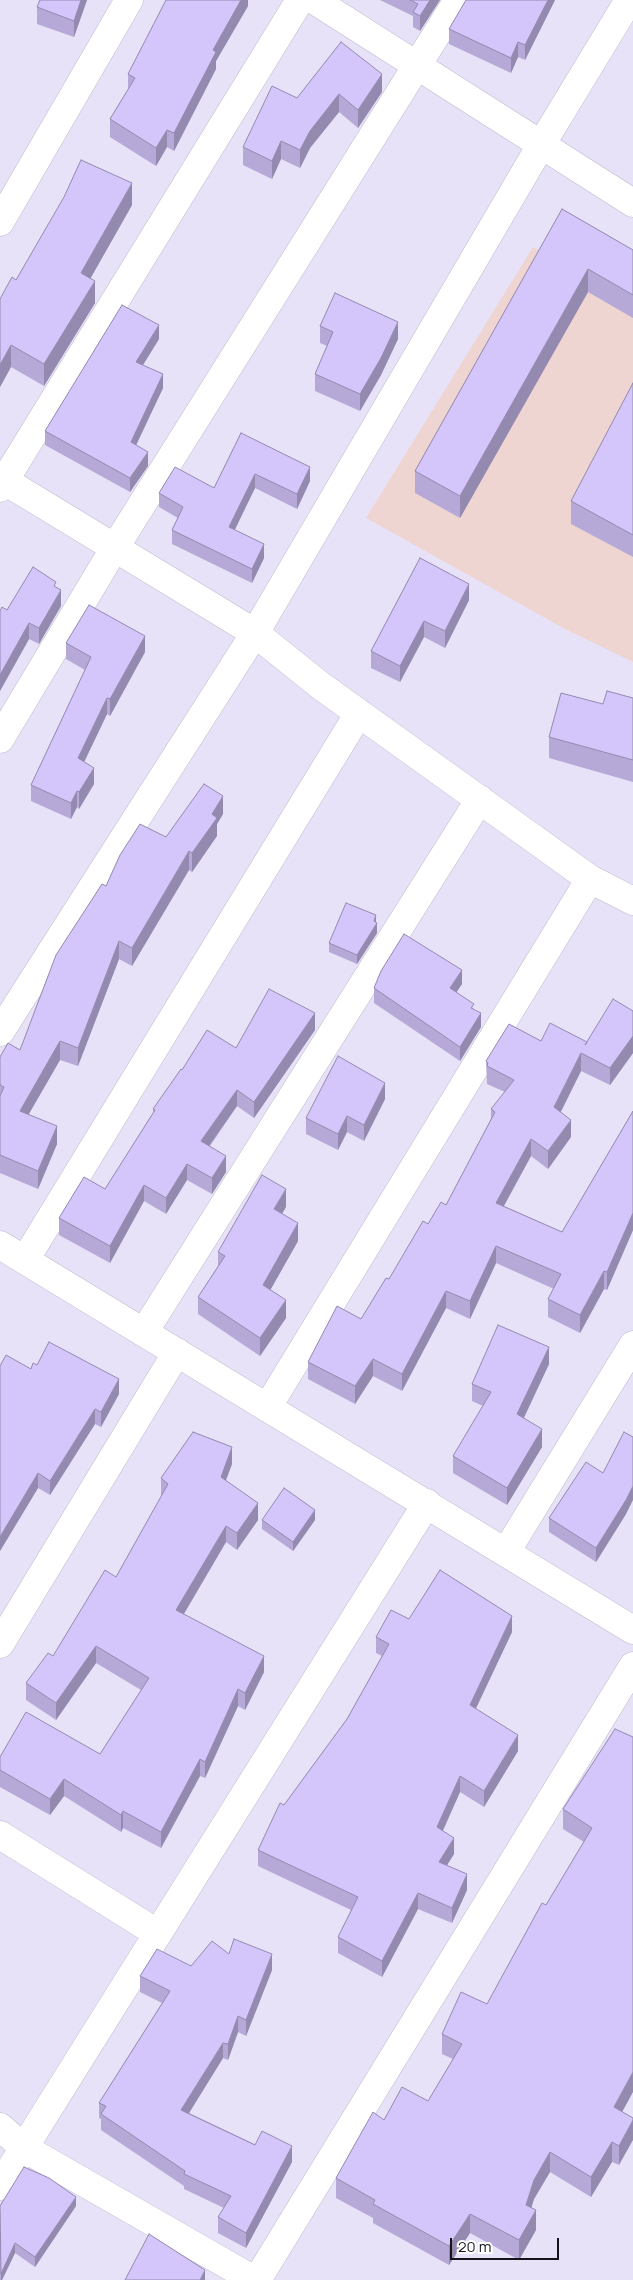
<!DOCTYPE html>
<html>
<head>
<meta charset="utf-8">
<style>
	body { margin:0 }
	#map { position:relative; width:633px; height:2280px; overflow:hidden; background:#e7e2f8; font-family:Manrope,sans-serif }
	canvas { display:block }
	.scale { position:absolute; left:450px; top:2238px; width:109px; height:22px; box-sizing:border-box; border:2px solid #16141b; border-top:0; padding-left:6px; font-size:15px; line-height:18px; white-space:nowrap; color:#16141b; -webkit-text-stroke:4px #fff; paint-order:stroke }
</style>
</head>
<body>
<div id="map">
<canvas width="633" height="2280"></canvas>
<div class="scale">20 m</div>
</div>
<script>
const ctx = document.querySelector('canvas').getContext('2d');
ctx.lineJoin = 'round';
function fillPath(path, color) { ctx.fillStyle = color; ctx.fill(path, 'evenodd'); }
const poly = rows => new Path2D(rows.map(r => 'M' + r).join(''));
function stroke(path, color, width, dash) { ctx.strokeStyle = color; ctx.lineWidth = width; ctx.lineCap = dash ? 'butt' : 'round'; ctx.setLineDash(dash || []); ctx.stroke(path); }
fillPath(poly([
	[533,247,633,303,633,662,565,629,366,518]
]), '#efd5d2');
const minor = poly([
	[314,0,633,203],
	[0,222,129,0],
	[0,478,255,633,321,686,590,879,633,901],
	[0,488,300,0],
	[0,739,114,549,458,0],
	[0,1032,255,633,541,145,629,0],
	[0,1245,633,1630],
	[25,1260,359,713],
	[144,1332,480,799],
	[267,1408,590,879],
	[506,1552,633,1345],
	[0,1644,177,1352],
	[0,1835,157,1933],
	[0,2127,24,2148,254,2280],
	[0,2186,427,1503],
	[257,2280,633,1666]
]);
stroke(minor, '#bfb9ce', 29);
stroke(minor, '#fff', 28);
fillPath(poly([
	[40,0,87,0,74,37,37,24,37,7],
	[248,0,248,6,216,61,216,69,174,151,167,147,156,166,110,137,110,119,128,90,128,74],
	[380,0,440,0,420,31,413,27,413,16],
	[555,0,525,60,518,57,511,73,449,44,449,29],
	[341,42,382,92,358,128,339,112,310,148,300,168,281,159,272,179,243,165,243,147,297,98],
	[132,205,90,279,95,303,44,386,11,367,0,387,0,299,16,280],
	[562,209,633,250,633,318,588,292,460,518,415,493,415,471],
	[320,326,398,339,381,375,360,411,315,391,315,374,327,346,320,343],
	[159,339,143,365,163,388,136,445,148,466,130,492,45,445,45,431],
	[633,383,633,557,571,524,571,501],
	[241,433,310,481,297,509,255,488,234,530,264,558,252,583,172,544,172,530,178,518,159,507,159,493,214,488],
	[420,558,469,600,445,648,424,637,400,682,371,668,371,651],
	[56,587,61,606,39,644,29,639,0,691,0,611,7,610],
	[66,643,145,652,110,716,107,714,84,762,94,784,79,809,77,807,71,819,31,801,31,785,85,670,66,659],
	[633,698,633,782,549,758,549,737,603,704],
	[223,814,217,824,217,836,192,872,189,870,132,966,119,959,78,1066,60,1060,29,1114,57,1144,38,1189,0,1173,0,1057,20,1050,106,886,166,837],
	[377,933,357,964,329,952,329,943],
	[462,984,456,992,474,1009,481,1027,460,1061,374,1003,374,988],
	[633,1011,633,1053,610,1085,581,1071,561,1112,571,1137,548,1169,531,1156,504,1206,562,1232,633,1111,633,1230,607,1290,604,1289,580,1333,548,1317,548,1299,554,1289,496,1263,470,1319,446,1308,402,1391,373,1376,355,1404,308,1379,308,1362,361,1319,428,1224,446,1205,491,1119,491,1109,505,1092,487,1084,486,1061,541,1041,587,1042],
	[315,1030,254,1118,237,1106,210,1146,226,1172,212,1194,187,1180,166,1214,144,1201,110,1263,59,1235,59,1218,105,1189,153,1113,153,1109,182,1070,236,1048],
	[385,1099,364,1141,347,1132,338,1150,306,1134,306,1118],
	[286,1207,282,1214,298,1241,270,1290,286,1318,260,1356,198,1314,198,1297,218,1266,218,1252],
	[549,1364,524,1418,542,1447,507,1505,453,1473,453,1456,483,1406,472,1401,472,1384],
	[0,1366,31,1369,119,1394,101,1427,95,1424,50,1495,38,1488,0,1551],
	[232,1464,226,1480,258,1520,237,1550,226,1542,184,1614,264,1672,245,1710,238,1706,205,1778,200,1776,161,1848,123,1828,121,1832,64,1796,50,1815,0,1787,0,1757,100,1754,141,1690,96,1663,56,1720,26,1700,26,1683,53,1656,116,1577,162,1495,161,1495,161,1478],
	[603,1473,626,1514,596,1562,549,1532,549,1518],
	[262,1520,315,1520,293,1551,262,1529],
	[409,1619,512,1632,476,1708,518,1751,484,1807,460,1792,443,1831,454,1854,447,1865,467,1890,452,1923,418,1909,382,1977,338,1953,338,1937,351,1910,258,1866,258,1850,284,1805,347,1719,382,1656,376,1653,376,1637],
	[615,1729,622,2112,619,2165,612,2162,591,2197,550,2172,534,2199,531,2208,536,2230,519,2260,470,2233,449,2265,373,2223,373,2218,336,2198,336,2178,384,2120,428,2101,453,2059,442,2054,442,2034,487,2004,584,1842,563,1829,563,1809],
	[229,1954,272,1970,246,2036,238,2032,228,2060,223,2058,189,2113,292,2162,246,2248,218,2233,218,2217,224,2208,184,2189,184,2186,101,2130,101,2119,99,2118,99,2103,162,2003,140,1992,140,1976,191,1966],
	[0,2206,76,2206,35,2267,15,2253,2,2280,0,2280]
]), '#b6a9d7');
fillPath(poly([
	[81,0,87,0,74,37,74,21],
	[241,0,248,0,248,6,216,61,216,69,174,151,174,133,213,50],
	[430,0,440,0,420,31,420,16],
	[548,0,555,0,525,60,525,45],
	[518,42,518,57,511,73,511,58],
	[382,74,382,92,358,128,358,110],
	[339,94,339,112,310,148,300,168,300,150,310,131],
	[167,130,167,147,156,166,156,148],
	[281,141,281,159,272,179,272,161],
	[132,183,132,205,81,295,81,273],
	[588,269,588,292,460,518,460,496],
	[95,281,95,303,44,386,44,364],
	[398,322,398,339,381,375,360,411,360,394],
	[159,325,159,339,136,376,136,362],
	[11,345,11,367,0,387,0,365],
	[163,374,163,388,131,456,131,442],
	[148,452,148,466,130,492,130,478],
	[310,467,310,481,297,509,297,494],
	[255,474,255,488,229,542,229,527],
	[264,544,264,558,252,583,252,569],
	[469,584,469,600,445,648,445,631],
	[61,590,61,606,39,644,39,628],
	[424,621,424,637,400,682,400,666],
	[29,623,29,639,0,691,0,675],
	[145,636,145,652,110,716,110,699],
	[107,698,107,714,78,775,78,758],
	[94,768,94,784,79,809,79,792],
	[77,791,77,807,71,819,71,803],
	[223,796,223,814,217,824,217,836,192,872,192,853,212,814],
	[189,851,189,870,132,966,132,948],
	[376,915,376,925,377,923,377,933,357,964,357,955],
	[119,941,119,959,78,1066,78,1048],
	[462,970,462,984,450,1002,450,988],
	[315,1013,315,1030,254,1118,254,1102],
	[481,1013,481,1027,460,1061,460,1047],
	[633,1036,633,1053,610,1085,610,1068],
	[60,1041,60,1060,20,1129,20,1111],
	[581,1053,581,1071,554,1125,554,1107],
	[385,1083,385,1099,364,1141,364,1125],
	[237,1090,237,1106,201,1157,201,1141],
	[347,1116,347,1132,338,1150,338,1134],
	[571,1120,571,1137,548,1169,548,1151],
	[57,1126,57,1144,38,1189,38,1171],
	[531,1139,531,1156,496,1220,496,1203],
	[226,1156,226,1172,212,1194,212,1178],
	[187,1164,187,1180,166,1214,166,1198],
	[144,1185,144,1201,110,1263,110,1246],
	[286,1189,286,1207,274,1227,274,1209],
	[633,1213,633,1230,607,1290,607,1272],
	[298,1223,298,1241,263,1303,263,1285],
	[496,1246,496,1263,470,1319,470,1301],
	[604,1271,604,1289,580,1333,580,1315],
	[446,1291,446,1308,402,1391,402,1374],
	[286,1300,286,1318,260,1356,260,1338],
	[549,1347,549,1364,517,1432,517,1414],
	[373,1359,373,1376,355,1404,355,1386],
	[119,1379,119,1394,101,1427,101,1412],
	[95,1409,95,1424,50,1495,50,1481],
	[542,1429,542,1447,507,1505,507,1488],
	[232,1447,232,1464,221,1493,221,1477],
	[38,1473,38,1488,0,1551,0,1537],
	[633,1486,633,1500,626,1514,596,1562,596,1548],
	[258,1503,258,1520,237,1550,237,1533],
	[315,1510,315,1520,293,1551,293,1542],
	[226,1526,226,1542,176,1627,176,1610],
	[512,1616,512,1632,470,1721,470,1705],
	[96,1646,96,1663,56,1720,56,1703],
	[264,1656,264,1672,245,1710,245,1693],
	[238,1689,238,1706,205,1778,205,1762],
	[518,1735,518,1751,484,1807,484,1791],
	[200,1759,200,1776,161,1848,161,1832],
	[460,1776,460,1792,437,1843,437,1827],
	[64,1779,64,1796,50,1815,50,1799],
	[123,1811,123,1828,121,1832,121,1815],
	[454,1838,454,1854,439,1878,439,1862],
	[467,1874,467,1890,452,1923,452,1908],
	[418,1893,418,1909,382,1977,382,1961],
	[272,1954,272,1970,246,2036,246,2020],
	[238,2016,238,2032,228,2060,228,2044],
	[223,2043,223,2058,181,2126,181,2110],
	[633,2072,633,2092,614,2127,614,2107],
	[633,2120,633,2140,619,2165,619,2146],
	[612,2142,612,2162,591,2197,591,2177],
	[292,2146,292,2162,246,2248,246,2233],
	[550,2152,550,2172,534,2199,526,2225,526,2205,534,2180],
	[76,2197,76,2206,35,2267,35,2257],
	[536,2210,536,2230,519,2260,519,2240],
	[470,2214,470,2233,449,2265,449,2246],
	[15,2243,15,2253,2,2280,1,2280,1,2274],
	[205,2270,205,2280,200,2280]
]), '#948aaf');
const building = poly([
	[40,0,81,0,74,21,37,7,40,0],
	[166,0,241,0,213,50,216,52,174,133,167,130,156,148,110,119,135,78,128,74,166,0],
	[410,0,430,0,420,16,413,12,418,4,410,0],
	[466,0,548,0,525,45,518,42,511,58,449,29,466,0],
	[341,42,382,74,358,110,339,94,310,131,300,150,281,141,272,161,243,147,272,86,297,98,341,42],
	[81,160,132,183,81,273,95,281,44,364,11,345,0,365,0,299,12,277,16,280,64,197,81,160],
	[562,209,633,250,633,295,588,269,460,496,415,471,562,209],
	[335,293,398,322,381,358,360,394,315,374,333,332,320,326,335,293],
	[122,305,159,325,136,362,163,374,131,442,148,452,130,478,45,431,122,305],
	[633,383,633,535,571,501,633,383],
	[241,433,310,467,297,494,255,474,229,527,264,544,252,569,172,530,183,507,159,493,175,467,214,488,241,433],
	[420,558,469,584,445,631,424,621,400,666,371,651,420,558],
	[33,567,56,582,54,586,61,590,39,628,29,623,0,675,0,611,2,607,7,610,33,567],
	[89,605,145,636,110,699,107,698,78,758,94,768,79,792,77,791,71,803,31,785,91,657,66,643,89,605],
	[607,691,633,698,633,760,549,737,561,693,603,704,607,691],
	[204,784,223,796,212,814,217,818,192,853,189,851,132,948,119,941,78,1048,60,1041,20,1111,57,1126,38,1171,0,1155,0,1096,4,1087,0,1085,0,1057,8,1043,20,1050,56,955,102,884,106,886,120,855,140,824,166,837,204,784],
	[346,903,376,915,374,921,377,923,357,955,329,943,346,903],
	[404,934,462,970,450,988,474,1004,471,1008,481,1013,460,1047,374,988,381,971,404,934],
	[269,989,315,1013,254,1102,237,1090,201,1141,226,1156,212,1178,187,1164,166,1198,144,1185,110,1246,59,1218,84,1177,105,1189,155,1110,153,1109,181,1069,182,1070,207,1030,236,1048,269,989],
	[613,999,633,1011,633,1036,610,1068,581,1053,554,1107,571,1120,548,1151,531,1139,496,1203,562,1232,633,1111,633,1213,607,1272,604,1271,580,1315,548,1299,561,1274,496,1246,470,1301,446,1291,402,1374,373,1359,355,1386,308,1362,337,1306,361,1319,386,1278,389,1279,423,1221,428,1224,441,1202,446,1205,495,1112,491,1109,514,1080,487,1066,488,1063,486,1061,509,1024,541,1041,550,1023,587,1042,585,1045,613,999],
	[338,1056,385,1083,364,1125,347,1116,338,1134,306,1118,338,1056],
	[262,1175,286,1189,274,1209,298,1223,263,1285,286,1300,260,1338,198,1297,225,1256,218,1252,262,1175],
	[498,1325,549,1347,517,1414,542,1429,507,1488,453,1456,491,1392,472,1384,498,1325],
	[49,1342,119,1379,101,1412,95,1409,50,1481,38,1473,0,1537,0,1366,6,1355,31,1369,33,1363,37,1365,49,1342],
	[193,1432,232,1447,221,1477,258,1503,237,1533,226,1526,176,1610,264,1656,245,1693,238,1689,205,1762,200,1759,161,1832,123,1811,121,1815,64,1779,50,1799,0,1770,0,1757,26,1712,100,1754,149,1678,96,1646,56,1703,26,1683,48,1653,53,1656,105,1570,116,1577,168,1484,161,1478,193,1432],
	[624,1432,633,1437,633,1486,626,1500,596,1548,549,1518,586,1462,603,1473,624,1432],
	[284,1488,315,1510,293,1542,262,1520,284,1488],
	[440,1570,512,1616,470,1705,518,1735,484,1791,460,1776,437,1827,454,1838,439,1862,467,1874,452,1908,418,1893,382,1961,338,1937,358,1897,258,1850,280,1803,284,1805,347,1719,389,1644,376,1637,391,1610,409,1619,440,1570],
	[615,1729,633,1737,633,2072,614,2107,633,2118,633,2120,619,2146,612,2142,591,2177,550,2152,534,2180,526,2205,536,2210,519,2240,470,2214,449,2246,373,2204,375,2200,336,2178,373,2112,384,2120,402,2087,428,2101,462,2044,442,2034,461,1992,487,2004,542,1903,546,1905,592,1828,563,1809,615,1729],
	[234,1939,272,1954,246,2020,238,2016,228,2044,223,2043,181,2110,255,2145,262,2131,292,2146,246,2233,218,2217,231,2196,184,2174,185,2171,101,2114,106,2106,99,2103,170,1991,140,1976,157,1949,191,1966,212,1941,229,1954,234,1939],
	[24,2167,49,2178,76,2197,35,2257,15,2243,1,2274,0,2206,24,2167],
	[149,2234,205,2270,200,2280,125,2280,149,2234]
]);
fillPath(building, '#d4c5fa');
stroke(building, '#948aaf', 1);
</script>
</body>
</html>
